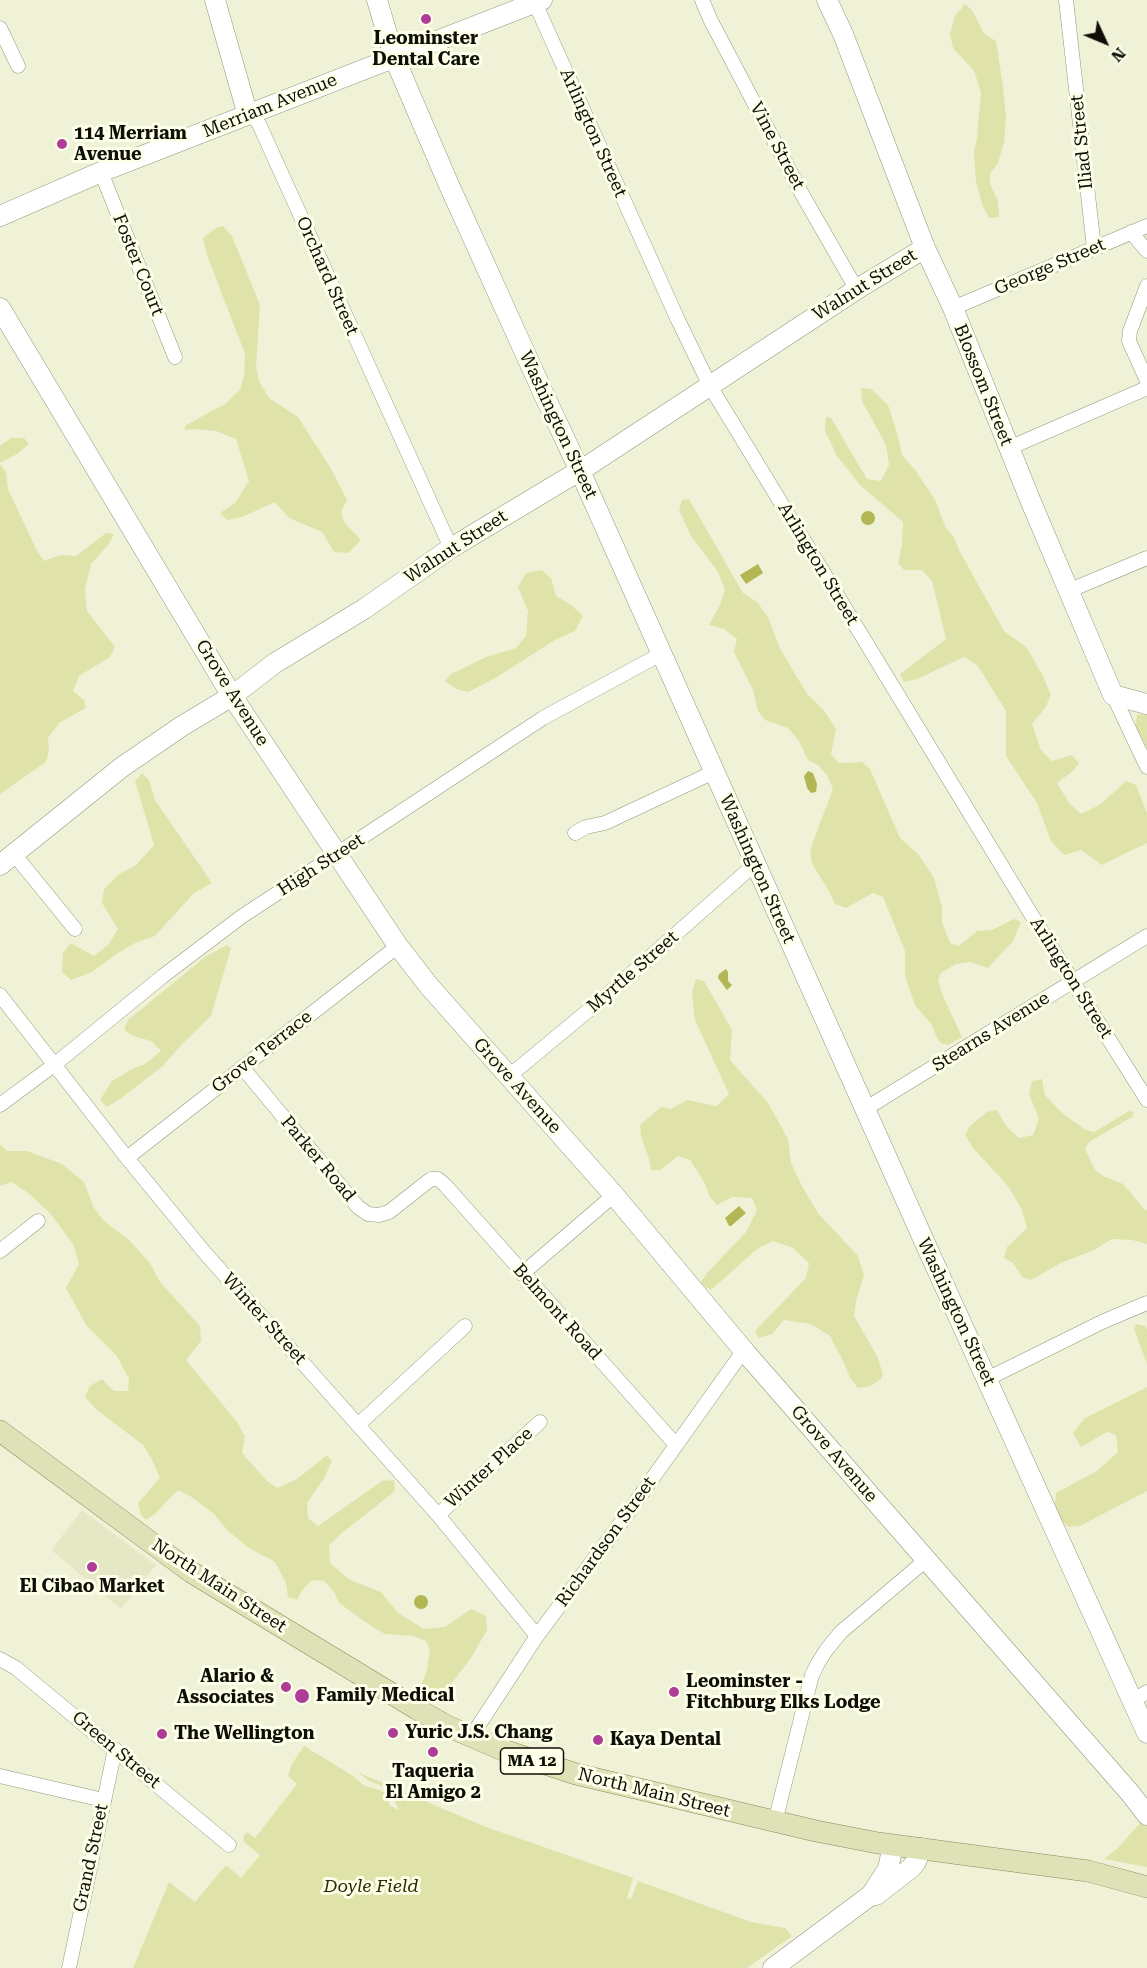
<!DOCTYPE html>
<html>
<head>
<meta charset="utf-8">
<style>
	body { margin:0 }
	#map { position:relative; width:1147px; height:1968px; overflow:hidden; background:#f0f2d7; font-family:"Roboto Serif",serif }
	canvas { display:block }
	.north { position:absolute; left:1075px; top:12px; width:60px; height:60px; -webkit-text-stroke:4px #fdffe9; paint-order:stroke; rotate:134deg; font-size:16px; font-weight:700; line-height:24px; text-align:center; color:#0f0f07 }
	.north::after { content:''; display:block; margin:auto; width:21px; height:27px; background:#0f0f07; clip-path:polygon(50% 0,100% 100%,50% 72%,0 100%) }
</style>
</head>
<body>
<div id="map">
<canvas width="1147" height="1968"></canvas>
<div class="north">N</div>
</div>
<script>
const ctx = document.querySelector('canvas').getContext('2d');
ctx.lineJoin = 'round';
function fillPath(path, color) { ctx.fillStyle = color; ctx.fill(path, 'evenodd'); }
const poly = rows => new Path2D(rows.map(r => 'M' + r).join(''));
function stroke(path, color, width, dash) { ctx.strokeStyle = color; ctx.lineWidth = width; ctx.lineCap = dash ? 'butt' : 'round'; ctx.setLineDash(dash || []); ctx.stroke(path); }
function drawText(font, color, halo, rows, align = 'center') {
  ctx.font = font + ' "Roboto Serif",serif'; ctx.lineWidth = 6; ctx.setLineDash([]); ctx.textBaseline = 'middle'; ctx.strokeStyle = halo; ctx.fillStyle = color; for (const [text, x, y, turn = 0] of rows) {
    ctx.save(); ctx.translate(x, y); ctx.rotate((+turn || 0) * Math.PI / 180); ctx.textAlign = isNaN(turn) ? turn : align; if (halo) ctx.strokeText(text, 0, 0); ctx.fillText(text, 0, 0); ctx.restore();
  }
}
fillPath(poly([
	[82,1510,156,1565,121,1609,51,1550]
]), '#e6e8c5');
fillPath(poly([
	[965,4,972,10,984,34,996,41,1003,87,1006,119,1004,143,998,163,990,174,990,184,998,201,999,217,989,218,982,204,976,182,974,152,977,138,981,92,974,71,953,48,950,34,955,16],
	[223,226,232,236,260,305,256,367,259,381,269,398,298,417,330,467,347,500,341,511,344,522,361,540,348,553,334,552,322,532,289,518,275,502,242,517,227,520,220,513,235,503,249,481,236,439,216,431,194,429,184,430,186,425,225,404,240,390,244,376,245,354,207,255,203,238,216,228],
	[861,388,871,389,888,405,897,433,902,455,916,471,935,500,946,528,954,537,960,552,1004,631,1026,647,1042,674,1051,695,1045,708,1032,724,1041,750,1052,761,1072,755,1079,763,1073,771,1057,783,1070,804,1081,814,1101,804,1126,781,1136,785,1147,813,1147,843,1102,865,1081,850,1064,855,1051,841,1037,803,1006,756,1006,711,978,666,964,657,917,679,904,682,900,674,946,639,932,581,922,570,904,570,898,563,902,544,903,522,860,485,837,456,825,431,826,417,831,418,867,479,881,481,889,465,886,445,862,401],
	[11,438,24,438,29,444,17,454,0,463,0,446],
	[0,464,6,472,8,489,37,551,44,561,61,555,76,556,106,533,114,534,108,545,91,564,85,589,87,611,115,647,110,657,79,676,73,691,84,700,86,708,59,723,48,738,49,750,46,762,0,794],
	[689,499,743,593,757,602,768,617,779,646,795,674,808,695,823,709,836,729,831,754,839,763,862,762,870,769,900,838,919,855,934,878,942,907,942,922,950,943,959,946,977,931,992,930,1014,919,1021,922,1013,941,988,968,970,962,956,964,941,973,938,981,943,996,962,1037,948,1045,942,1044,937,1038,932,1025,915,1005,905,976,905,951,883,897,873,893,846,908,835,904,829,891,812,864,810,850,833,789,827,775,818,765,808,760,799,741,788,728,765,720,758,711,753,690,734,652,737,639,724,629,709,625,720,605,725,590,718,572,691,536,679,510,682,500],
	[542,570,551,578,556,596,570,604,583,616,575,631,555,640,497,677,468,692,456,689,445,681,451,674,486,657,516,648,526,636,528,611,518,587,526,573],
	[1142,714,1147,715,1147,752,1135,727,1137,715],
	[142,773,149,780,155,800,212,883,194,893,155,936,137,942,115,955,92,972,71,980,62,972,63,953,71,943,94,956,109,944,118,929,102,903,104,889,119,874,135,866,154,845,135,781],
	[227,945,231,948,211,1016,181,1045,163,1066,120,1099,107,1107,100,1100,112,1081,134,1068,145,1064,161,1051,151,1041,133,1036,124,1030,128,1020,205,957],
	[696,979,704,981,732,1030,730,1060,768,1103,788,1139,791,1163,802,1186,818,1213,858,1256,864,1275,856,1301,854,1316,877,1356,883,1374,881,1379,871,1386,858,1388,850,1378,844,1363,830,1336,811,1324,784,1320,772,1334,758,1338,755,1331,806,1278,809,1263,793,1248,773,1241,757,1249,711,1290,700,1283,708,1272,746,1232,757,1210,752,1198,732,1197,717,1205,710,1197,704,1182,690,1160,678,1156,660,1170,651,1170,649,1159,641,1136,640,1125,661,1107,671,1109,687,1100,717,1106,729,1094,695,1020,692,993],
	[1042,1079,1045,1095,1061,1112,1084,1129,1094,1132,1129,1111,1134,1112,1132,1117,1089,1142,1085,1149,1095,1170,1103,1176,1123,1184,1145,1210,1147,1210,1147,1244,1132,1240,1112,1239,1094,1250,1061,1263,1031,1280,1022,1277,1013,1263,1004,1258,1007,1247,1027,1228,1022,1210,1008,1186,973,1148,965,1135,970,1126,987,1112,997,1110,1006,1126,1019,1138,1033,1135,1039,1119,1029,1094,1032,1081],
	[0,1144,7,1151,27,1151,62,1164,84,1182,94,1208,104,1221,129,1240,150,1263,160,1282,200,1326,201,1341,186,1360,237,1422,245,1437,242,1453,266,1480,277,1488,297,1479,327,1455,332,1461,324,1478,307,1503,308,1518,318,1526,382,1481,394,1480,395,1491,342,1533,329,1545,330,1563,350,1580,381,1592,398,1613,424,1629,445,1627,471,1609,486,1616,487,1630,471,1658,442,1696,437,1699,432,1699,424,1696,419,1691,427,1670,430,1650,426,1641,413,1636,385,1634,371,1626,339,1603,334,1592,324,1581,312,1580,303,1589,297,1600,288,1597,286,1583,275,1562,249,1548,228,1531,213,1513,190,1496,178,1490,155,1514,146,1520,141,1515,138,1503,160,1478,152,1460,143,1445,97,1410,85,1397,90,1386,102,1379,114,1391,128,1391,129,1379,117,1356,86,1325,66,1288,79,1264,73,1244,50,1213,27,1192,11,1182,0,1186],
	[1136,1324,1145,1326,1147,1330,1147,1364,1134,1329],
	[1147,1387,1147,1491,1080,1526,1069,1527,1062,1522,1055,1507,1056,1493,1097,1471,1118,1452,1116,1435,1107,1432,1081,1447,1073,1433,1085,1418],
	[304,1746,350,1774,365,1786,380,1790,385,1793,390,1806,399,1810,389,1789,369,1781,357,1772,486,1827,633,1878,627,1898,631,1899,638,1881,751,1922,785,1928,792,1936,747,1968,133,1968,169,1882,195,1902,226,1865,241,1878,260,1855,244,1842,243,1837,247,1832,255,1838,297,1784,288,1776,292,1764],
	[1141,1822,1147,1826,1147,1867,1104,1859,1118,1848]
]), '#e0e3a9');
fillPath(poly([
	'861 518a7 7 0 1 1 14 0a7 7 0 1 1-14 0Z',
	[758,564,763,573,746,584,740,575],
	[808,771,813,773,817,784,816,792,811,793,807,788,804,776],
	[726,969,728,972,728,981,732,985,727,990,718,978,719,974],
	[739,1206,746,1213,731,1226,729,1226,725,1218],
	'414 1602a7 7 0 1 1 14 0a7 7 0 1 1-14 0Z'
]), '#b3b655');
const street = poly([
	[702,0,711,21,802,194,857,290],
	[1066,0,1094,248],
	[535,3,678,320,710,386,1048,942,1147,1100],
	[0,28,18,66],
	[251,114,259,124,451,548],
	[101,172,175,357],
	[1131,232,1147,251],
	[1147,286,1130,331,1129,341,1147,381],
	[953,308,1147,226],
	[1009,448,1147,388],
	[1068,591,1147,558],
	[1113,695,1147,767],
	[575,833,586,827,605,823,714,772],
	[14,854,75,929],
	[0,995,127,1158,205,1253,438,1515,537,1636],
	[242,1067,358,1207,368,1214,379,1215,389,1212,431,1179,438,1179,445,1185,676,1445],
	[508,1077,607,995,755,864],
	[0,1105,54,1065,163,976,241,917,543,718,661,654],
	[865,1109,1147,936],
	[127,1158,398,946],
	[0,1251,38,1221],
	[522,1274,614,1195],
	[987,1379,1102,1322,1147,1303],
	[358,1425,465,1326],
	[438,1515,540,1422],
	[0,1659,16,1668,229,1845],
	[1132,1701,1147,1692],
	[471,1737,537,1636,620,1524,744,1350],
	[0,1776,103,1800],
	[775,1822,812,1675,818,1663,827,1649,841,1632,926,1560],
	[69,1968,115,1749]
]);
const secondary = poly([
	[215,0,245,105,251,114],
	[377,0,394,57,449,185,545,397,580,471,925,1243,1147,1733],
	[827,0,843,34,925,248,953,308,1031,502,1113,695,1147,704],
	[0,216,101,172,542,0],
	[0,308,232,696,398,946,429,986,614,1195,745,1352,1130,1793,1147,1815],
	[0,865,122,767,182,726,232,696,275,663,364,609,451,548,589,465,862,286,925,248],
	[876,1895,911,1868,916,1862,921,1848],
	[773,1968,871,1895,888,1869,893,1845]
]);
const primary = poly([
	[0,1431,191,1572,417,1709,447,1726,503,1750,576,1774,816,1831,878,1843,1088,1871,1147,1887]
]);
stroke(street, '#94967d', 15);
stroke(secondary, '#94967d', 21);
stroke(primary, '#898a5a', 22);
stroke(street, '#fff', 14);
stroke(secondary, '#fff', 20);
stroke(primary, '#dfe1b7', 21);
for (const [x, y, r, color] of [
	[426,19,6,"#af3c96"],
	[62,144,6,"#af3c96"],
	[92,1567,6,"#af3c96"],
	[286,1687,6,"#af3c96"],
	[674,1692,6,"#af3c96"],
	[302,1696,8,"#af3c96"],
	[393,1733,6,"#af3c96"],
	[162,1734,6,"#af3c96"],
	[598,1740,6,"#af3c96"],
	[433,1752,6,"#af3c96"]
]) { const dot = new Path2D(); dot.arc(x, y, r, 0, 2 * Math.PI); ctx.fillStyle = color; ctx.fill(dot); stroke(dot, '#fdffe9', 2); }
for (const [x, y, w] of [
	[532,1761,63]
]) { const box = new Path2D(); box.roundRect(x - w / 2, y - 13, w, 26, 4.5); ctx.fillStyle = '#fdffe9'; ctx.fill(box); stroke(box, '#0f0f07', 1.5); }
drawText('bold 16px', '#0f0f07', null, [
	["MA 12",532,1761]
]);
drawText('bold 18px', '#0f0f07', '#fdffe9', [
	["Leominster",426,39,"center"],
	["Dental Care",426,60,"center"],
	["114 Merriam",74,134],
	["Avenue",74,155],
	["El Cibao Market",92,1587,"center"],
	["Alario &",274,1677,"right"],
	["Associates",274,1698,"right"],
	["Leominster -",686,1682],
	["Fitchburg Elks Lodge",686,1703],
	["Family Medical",316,1696],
	["Yuric J.S. Chang",405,1733],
	["The Wellington",174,1734],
	["Kaya Dental",610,1740],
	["Taqueria",433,1772,"center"],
	["El Amigo 2",433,1793,"center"]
], 'left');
drawText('18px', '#0f0f07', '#fdffe9', [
	["Merriam Avenue",270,106,-22],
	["Arlington Street",593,133,66],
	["Iliad Street",1082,142,-96],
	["Vine Street",777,146,62],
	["Foster Court",138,265,68],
	["George Street",1050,267,-23],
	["Orchard Street",327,276,66],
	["Walnut Street",865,285,-32],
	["Blossom Street",983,385,68],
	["Washington Street",558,425,65],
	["Walnut Street",456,547,-33],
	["Arlington Street",818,564,59],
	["Grove Avenue",232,693,58],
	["High Street",321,865,-33],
	["Washington Street",757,869,66],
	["Myrtle Street",633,972,-41],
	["Arlington Street",1071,978,58],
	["Stearns Avenue",991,1032,-32],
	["Grove Terrace",262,1052,-38],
	["Grove Avenue",517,1086,48],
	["Parker Road",318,1159,50],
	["Belmont Road",557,1312,48],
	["Washington Street",956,1312,65],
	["Winter Street",264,1319,48],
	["Grove Avenue",834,1454,49],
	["Winter Place",489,1468,-42],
	["Richardson Street",606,1542,-54],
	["North Main Street",219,1586,33],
	["Green Street",116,1750,40],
	["North Main Street",654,1793,14],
	["Grand Street",91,1858,-78]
]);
drawText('italic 18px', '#2b2c01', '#fdffe9', [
	["Doyle Field",371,1887]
]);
</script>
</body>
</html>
